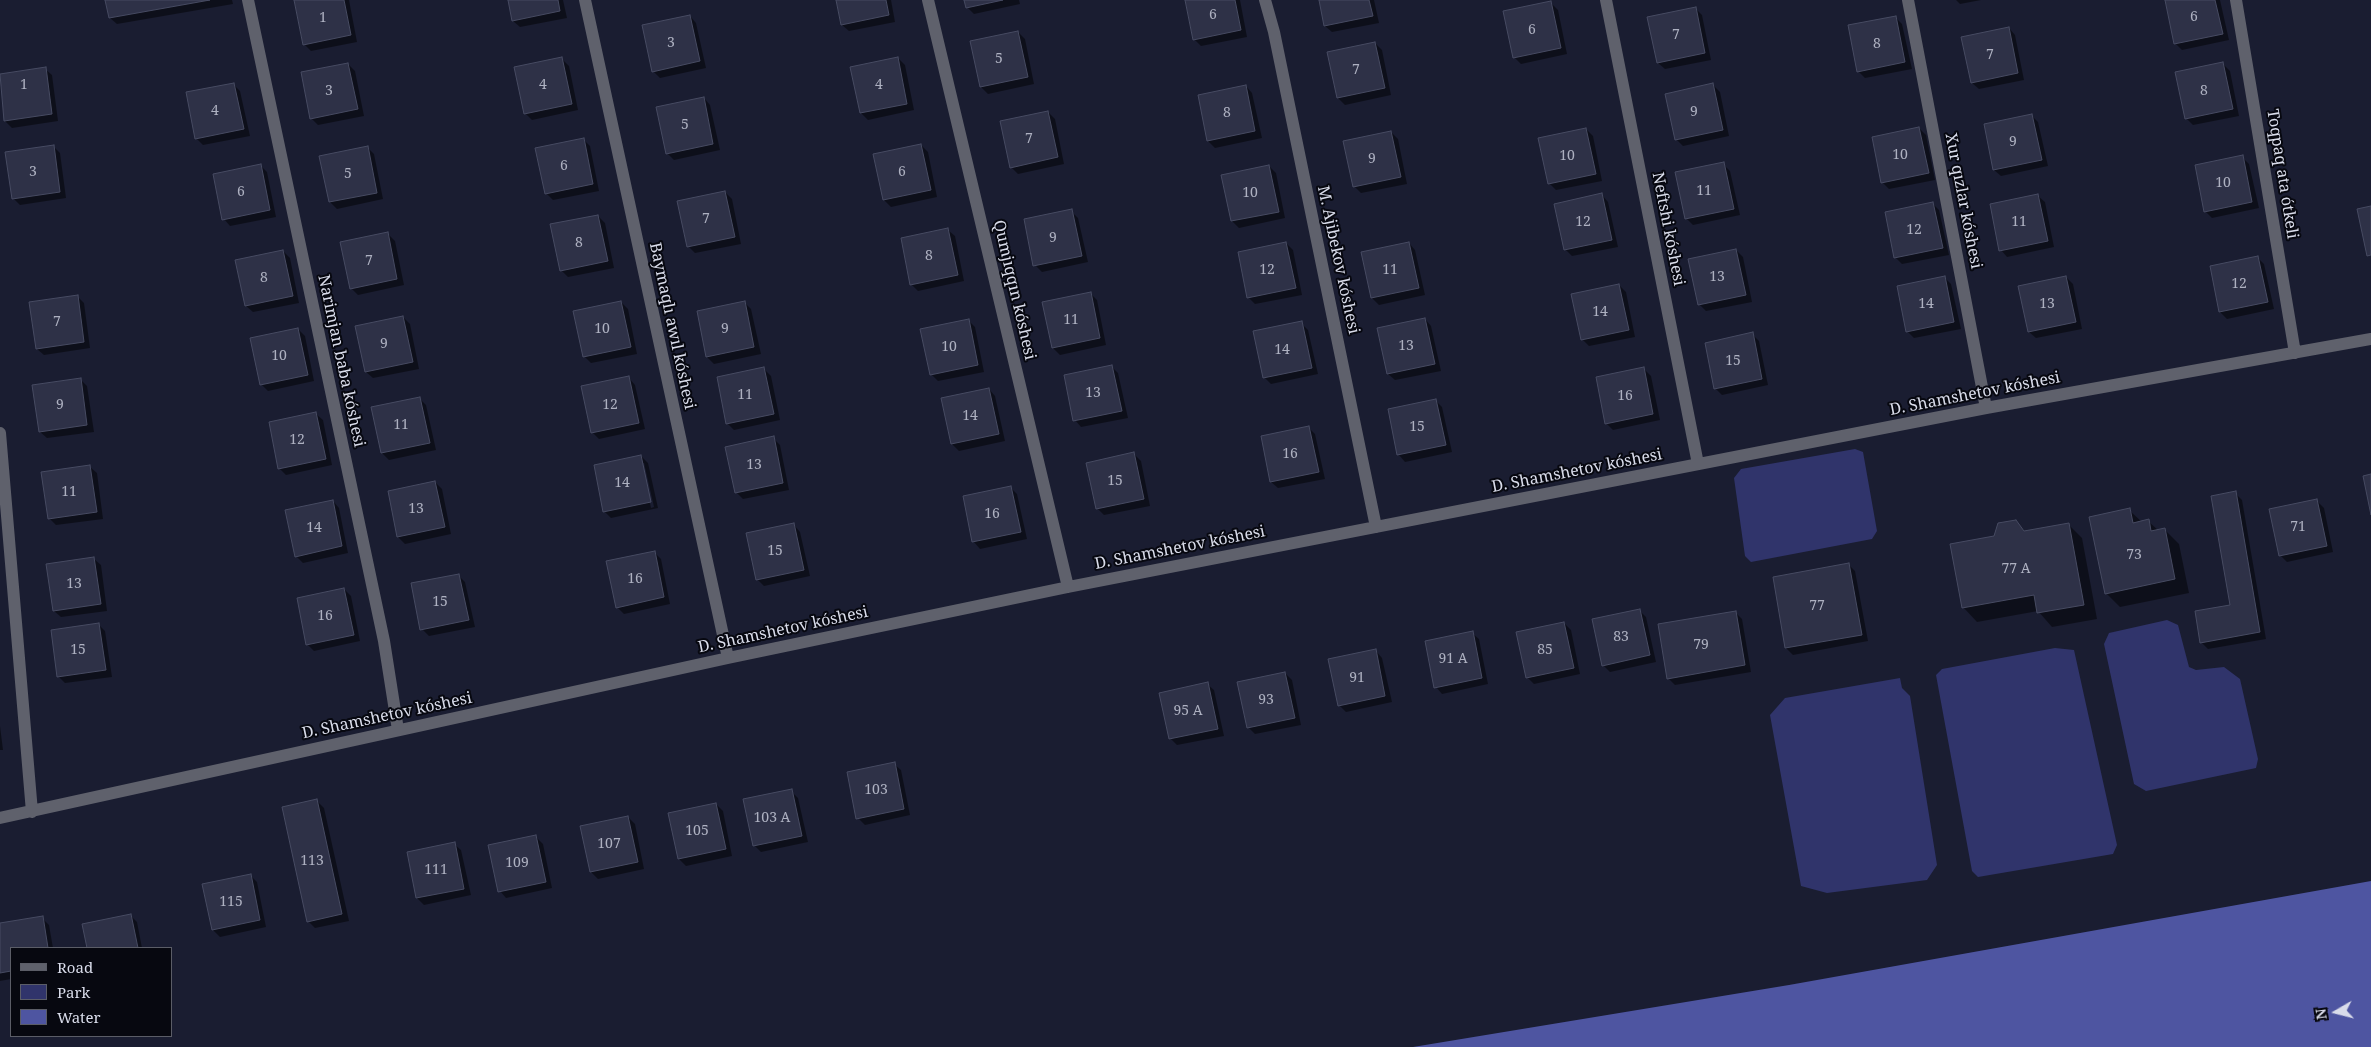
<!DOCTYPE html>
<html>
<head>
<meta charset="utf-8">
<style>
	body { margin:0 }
	#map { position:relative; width:2371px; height:1047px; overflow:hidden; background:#1a1d31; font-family:"Noto Serif",serif }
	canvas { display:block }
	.legend { position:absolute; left:10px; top:947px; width:162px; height:90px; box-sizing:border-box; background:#070810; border:1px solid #5b5d67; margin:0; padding:6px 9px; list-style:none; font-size:15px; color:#d9dcea }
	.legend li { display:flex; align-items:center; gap:10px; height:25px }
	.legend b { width:25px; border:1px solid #5b5d67 }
	.north { position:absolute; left:2311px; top:987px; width:50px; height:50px; -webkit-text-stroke:4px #070810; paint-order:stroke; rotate:262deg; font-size:14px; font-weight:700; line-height:20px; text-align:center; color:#d9dcea }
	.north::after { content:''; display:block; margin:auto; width:18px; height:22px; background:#d9dcea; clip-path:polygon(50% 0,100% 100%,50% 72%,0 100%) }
</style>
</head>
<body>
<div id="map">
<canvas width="2371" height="1047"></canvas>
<ul class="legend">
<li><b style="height:6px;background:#5f616c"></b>Road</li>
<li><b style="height:14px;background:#30346b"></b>Park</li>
<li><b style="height:14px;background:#4e55a1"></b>Water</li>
</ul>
<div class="north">N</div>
</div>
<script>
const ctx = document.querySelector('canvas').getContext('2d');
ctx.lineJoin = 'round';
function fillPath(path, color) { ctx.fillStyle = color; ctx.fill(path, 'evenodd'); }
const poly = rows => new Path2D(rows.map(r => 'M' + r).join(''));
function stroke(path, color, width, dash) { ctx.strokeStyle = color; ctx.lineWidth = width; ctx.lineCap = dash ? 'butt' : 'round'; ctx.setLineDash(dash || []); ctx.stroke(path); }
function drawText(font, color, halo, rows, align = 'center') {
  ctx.font = font + ' "Noto Serif",serif'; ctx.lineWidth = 4; ctx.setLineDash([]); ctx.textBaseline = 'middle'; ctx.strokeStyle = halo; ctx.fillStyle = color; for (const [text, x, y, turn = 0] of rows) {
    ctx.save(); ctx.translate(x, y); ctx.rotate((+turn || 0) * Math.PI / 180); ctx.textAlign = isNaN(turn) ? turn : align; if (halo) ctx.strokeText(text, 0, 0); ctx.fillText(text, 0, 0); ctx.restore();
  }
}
fillPath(poly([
	[1855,449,1863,452,1877,531,1872,539,1751,562,1745,556,1734,478,1741,469],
	[2167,620,2178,625,2189,667,2196,670,2224,667,2240,679,2258,759,2256,768,2146,791,2134,784,2104,644,2109,633],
	[2055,648,2074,650,2117,845,2113,854,1978,877,1972,871,1936,675,1942,669],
	[1900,678,1902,688,1910,696,1937,865,1927,880,1827,893,1801,886,1770,715,1785,698]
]), '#30346b');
fillPath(poly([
	[2371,881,2371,1047,1413,1047,1789,985]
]), '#4e55a1');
fillPath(poly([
	[106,0,232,0,233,4,117,24,110,18],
	[295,0,349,0,357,42,311,51,305,45],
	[509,0,563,0,567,18,520,27,513,21],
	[837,0,891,0,895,22,849,31,842,25],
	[965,0,1019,0,1020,4,974,14,967,7],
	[1186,0,1240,0,1247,37,1201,46,1194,39],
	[1320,0,1374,0,1379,23,1332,32,1325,26],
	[1956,0,1981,0,1960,4],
	[2167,0,2220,0,2229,40,2182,50,2175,43],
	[1551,3,1558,10,1567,54,1521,64,1514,57],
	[1695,8,1702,15,1711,60,1665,69,1658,63],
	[690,16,696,23,706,68,660,78,653,71],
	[1895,17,1902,24,1912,69,1865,78,1858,71],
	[2009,28,2015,35,2024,80,1979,89,1972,83],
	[1018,32,1025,39,1034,84,988,94,981,87],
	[1375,43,1382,50,1391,95,1345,105,1338,98],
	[898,58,905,65,914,110,868,120,861,113],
	[562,59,569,66,578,110,532,120,525,113],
	[348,64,355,71,364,116,318,125,311,118],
	[2223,64,2230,71,2239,116,2193,125,2186,118],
	[45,69,52,75,58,121,12,128,5,121,0,75],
	[233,84,240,91,250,136,203,145,196,138],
	[1713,85,1720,92,1729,136,1683,146,1676,139],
	[1246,86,1252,93,1262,138,1215,148,1208,141],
	[704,98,710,105,720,150,674,160,667,153],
	[1048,112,1055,119,1064,164,1018,174,1011,167],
	[2031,115,2038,122,2048,166,2001,176,1994,170],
	[1919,128,1926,135,1935,180,1889,189,1882,182],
	[1586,129,1593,136,1602,181,1556,190,1549,183],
	[1391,132,1398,139,1407,184,1361,193,1354,186],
	[583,139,590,146,599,191,553,200,546,193],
	[921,145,928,152,937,197,891,207,884,200],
	[53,146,60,153,66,198,20,205,13,198],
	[367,147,374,154,383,199,337,209,330,202,321,157],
	[2242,157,2249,164,2259,208,2212,218,2205,211],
	[1723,164,1730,171,1740,215,1693,225,1686,218],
	[260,165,267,172,276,217,230,226,224,219],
	[1269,166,1276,173,1285,218,1239,228,1232,221],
	[725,192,732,199,741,244,695,253,688,246],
	[1602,195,1608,202,1618,247,1572,256,1565,249],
	[2038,196,2045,202,2054,247,2007,257,2001,250],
	[1932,203,1939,210,1949,255,1902,264,1895,257],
	[1071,211,1078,218,1088,262,1042,272,1035,265],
	[598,216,605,223,614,268,568,277,561,270],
	[948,230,955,236,964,281,918,291,911,284],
	[388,234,395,241,404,285,358,295,351,288],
	[1286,243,1293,250,1302,295,1255,304,1248,297],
	[1409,243,1415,250,1425,295,1379,305,1372,298],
	[1736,250,1743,257,1752,302,1706,311,1699,304],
	[283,251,290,258,299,303,253,312,246,306],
	[2257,257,2264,264,2274,309,2227,319,2220,312,2211,267],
	[1944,277,1951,284,1961,329,1914,338,1907,331],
	[2066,277,2073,284,2082,329,2036,338,2029,332],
	[1619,285,1626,292,1635,337,1589,346,1582,339],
	[1090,293,1097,300,1106,345,1060,355,1053,348,1044,303],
	[77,296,84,303,90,348,44,355,37,349],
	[621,302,628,309,637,354,591,363,584,356],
	[744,302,751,309,761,354,714,364,707,357,698,312],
	[403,317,410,324,419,369,373,378,366,372],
	[1425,319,1431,326,1441,371,1395,380,1388,374],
	[968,320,975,327,984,372,938,381,931,374],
	[1301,323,1308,330,1318,374,1271,384,1264,377],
	[298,329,305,336,314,381,268,391,261,384],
	[1752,334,1759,341,1768,385,1722,395,1715,388],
	[1111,366,1118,373,1128,418,1081,427,1075,420],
	[764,369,771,376,780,420,734,430,727,423],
	[1644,369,1651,376,1660,420,1613,430,1606,423],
	[629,378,635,385,645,429,599,439,592,432],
	[80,379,87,386,94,432,47,438,40,432],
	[989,389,995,396,1005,441,959,451,952,444],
	[419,398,426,405,436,450,389,460,382,453],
	[1435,400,1442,407,1452,452,1405,462,1399,455,1389,410],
	[316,414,323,420,332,465,286,475,279,468],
	[1308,427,1315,434,1325,479,1278,488,1271,482],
	[773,438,780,445,789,490,743,499,736,492],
	[1134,454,1141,461,1150,506,1104,515,1097,508],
	[641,456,648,463,658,508,611,518,604,511],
	[642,463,644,463,654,507,651,508],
	[90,467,97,473,103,519,56,525,49,518],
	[435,482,442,489,451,534,405,544,398,537],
	[1010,487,1017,494,1027,539,980,549,974,542,965,497],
	[2235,493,2242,500,2266,639,2208,649,2201,642,2231,606],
	[333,501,339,508,348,553,303,563,296,556],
	[2317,501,2324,508,2333,552,2287,562,2280,555],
	[2129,510,2142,522,2148,521,2159,531,2165,530,2179,544,2189,593,2120,607,2106,593],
	[2015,521,2026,532,2068,524,2082,538,2097,619,2052,627,2038,611,1977,622,1963,607,1994,537],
	[794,525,800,532,810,576,764,586,757,579],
	[654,552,661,559,670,604,624,614,617,607],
	[94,559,101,565,107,611,61,617,54,611],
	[1848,564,1855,571,1868,641,1793,655,1786,648,1774,578],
	[458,575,465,582,475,627,429,636,422,629],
	[344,589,351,596,360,641,314,651,307,644],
	[1639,610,1646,617,1656,662,1610,672,1603,665],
	[1735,612,1742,619,1751,672,1675,685,1668,678],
	[1564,623,1571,630,1580,674,1534,684,1527,677],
	[98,624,105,631,112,677,65,683,58,676],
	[1472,633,1479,639,1488,684,1442,694,1436,687],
	[1376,651,1382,658,1392,702,1346,712,1339,705],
	[1285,673,1292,680,1301,725,1255,734,1248,727],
	[1207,684,1214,690,1224,736,1177,745,1170,738],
	[0,726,3,750,0,750],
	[894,764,901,770,910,815,865,825,858,818],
	[791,791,798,798,808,842,761,852,754,845],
	[317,801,324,808,349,921,315,928,308,921],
	[716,804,723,811,732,856,686,866,679,859],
	[628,817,635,824,644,869,598,879,591,872],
	[536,837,543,844,552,888,506,898,500,891],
	[454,844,461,850,471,895,424,905,417,898,408,853],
	[250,875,257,882,266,927,220,937,213,930,204,885],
	[130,915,137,922,142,948,89,948,84,925],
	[42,918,49,925,53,948,11,948,11,979,0,981,0,925]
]), '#0007');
const building = poly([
	[105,0,210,0,109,18,105,0],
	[294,0,344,0,351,35,303,45,294,0],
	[508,0,558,0,560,11,512,21,508,0],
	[836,0,886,0,889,15,841,25,836,0],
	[964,0,1003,0,966,8,964,0],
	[1185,0,1235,0,1241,30,1193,40,1185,0],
	[1319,0,1369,0,1373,16,1324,26,1319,0],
	[2165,0,2215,0,2223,34,2174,44,2165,0],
	[1551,1,1561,48,1513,58,1503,11,1551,1],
	[1696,7,1705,53,1657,63,1647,17,1696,7],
	[690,15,700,61,652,72,642,25,690,15],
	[1896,16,1905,62,1857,72,1848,25,1896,16],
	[2009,27,2018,73,1971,83,1961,37,2009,27],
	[1018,31,1028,77,980,87,970,41,1018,31],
	[1375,42,1385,88,1337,98,1327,52,1375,42],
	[562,57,572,104,524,114,514,67,562,57],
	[898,57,907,104,860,113,850,67,898,57],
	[2223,62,2233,109,2185,119,2175,72,2223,62],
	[348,63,358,109,310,119,301,72,348,63],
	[46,67,52,114,4,121,0,74,46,67],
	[234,83,244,129,195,139,186,92,234,83],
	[1713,83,1723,130,1675,140,1665,94,1713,83],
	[1246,85,1255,131,1207,141,1198,95,1246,85],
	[704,97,713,144,666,154,656,107,704,97],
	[1048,111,1058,157,1010,168,1000,121,1048,111],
	[2032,114,2042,160,1993,170,1984,124,2032,114],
	[1919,127,1929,173,1881,183,1872,137,1919,127],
	[1586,128,1596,174,1548,184,1538,138,1586,128],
	[1391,131,1401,177,1353,187,1343,141,1391,131],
	[584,138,593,184,545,194,535,148,584,138],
	[921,144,931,190,883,200,873,154,921,144],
	[54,145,60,192,12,199,5,152,54,145],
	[368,146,377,193,329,202,319,156,368,146],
	[2243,155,2252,202,2204,212,2195,165,2243,155],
	[1724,162,1734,209,1685,219,1675,172,1724,162],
	[261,164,270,210,222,220,213,174,261,164],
	[1269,165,1279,212,1231,221,1221,175,1269,165],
	[725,191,735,237,687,247,677,201,725,191],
	[1602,193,1612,240,1564,250,1554,204,1602,193],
	[2038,194,2048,241,1999,251,1990,204,2038,194],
	[1933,202,1943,248,1894,258,1885,212,1933,202],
	[2371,206,2371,255,2367,256,2357,209,2371,206],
	[1072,209,1082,256,1033,266,1024,219,1072,209],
	[598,215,608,261,560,271,550,224,598,215],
	[948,228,958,275,910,285,901,238,948,228],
	[388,232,397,279,350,289,340,242,388,232],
	[1286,242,1296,288,1247,298,1238,252,1286,242],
	[1409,242,1419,288,1371,298,1361,252,1409,242],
	[1736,249,1746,295,1698,305,1688,259,1736,249],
	[283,250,293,296,245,306,235,260,283,250],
	[2258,256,2268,302,2219,312,2210,266,2258,256],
	[1945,276,1954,322,1906,332,1897,286,1945,276],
	[2066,276,2076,322,2028,332,2018,286,2066,276],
	[1619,284,1629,330,1581,340,1571,294,1619,284],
	[1091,292,1100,338,1052,348,1042,302,1091,292],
	[78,295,84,342,36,349,29,302,78,295],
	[621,301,631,347,583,357,573,311,621,301],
	[745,301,754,347,706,357,697,311,745,301],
	[403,316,413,362,365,372,355,326,403,316],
	[1425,318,1435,364,1387,374,1377,328,1425,318],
	[969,319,978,365,930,375,920,329,969,319],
	[1302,321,1312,368,1263,378,1253,331,1302,321],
	[298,328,308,375,260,385,250,338,298,328],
	[1753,332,1762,379,1714,389,1705,343,1753,332],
	[1112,365,1122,411,1073,421,1064,375,1112,365],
	[764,367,774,414,726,424,717,377,764,367],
	[1644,367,1653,414,1605,424,1596,377,1644,367],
	[629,376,639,423,591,433,581,386,629,376],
	[81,378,87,425,39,432,32,385,81,378],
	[989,388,999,434,951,444,941,398,989,388],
	[420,397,430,443,381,453,371,407,420,397],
	[1436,399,1446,445,1397,455,1388,409,1436,399],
	[316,412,326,459,278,469,269,422,316,412],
	[1309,426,1319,472,1270,482,1261,436,1309,426],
	[774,436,783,483,735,493,725,447,774,436],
	[1134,452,1144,499,1096,509,1086,463,1134,452],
	[641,455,651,502,603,512,594,465,641,455],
	[90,465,97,512,48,519,41,472,90,465],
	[2371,474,2371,515,2363,476,2371,474],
	[435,481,445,527,397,537,388,491,435,481],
	[1011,486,1021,532,972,542,963,496,1011,486],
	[2236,491,2260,632,2200,643,2195,611,2230,605,2211,496,2236,491],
	[2317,499,2327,546,2279,556,2269,509,2317,499],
	[333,500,342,546,295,557,285,510,333,500],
	[2130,508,2133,523,2149,519,2151,531,2165,528,2175,579,2105,594,2089,517,2130,508],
	[2016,520,2024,531,2069,523,2084,605,2037,613,2034,595,1962,608,1950,544,1994,536,1998,523,2016,520],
	[794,523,804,570,756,580,746,533,794,523],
	[655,551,664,597,616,608,606,561,655,551],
	[94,557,101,604,53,611,46,564,94,557],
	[1849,563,1862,635,1785,648,1773,577,1849,563],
	[459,574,469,620,420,630,411,583,459,574],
	[344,588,354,635,306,645,297,598,344,588],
	[1640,609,1650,655,1602,666,1592,619,1640,609],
	[1736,611,1745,665,1667,679,1658,624,1736,611],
	[1564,622,1574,668,1526,678,1516,632,1564,622],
	[99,623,106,670,57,677,51,630,99,623],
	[1473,631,1482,678,1434,688,1425,641,1473,631],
	[1376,649,1385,696,1338,706,1328,659,1376,649],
	[1285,672,1295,718,1247,728,1237,682,1285,672],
	[1208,682,1218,729,1169,739,1159,693,1208,682],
	[895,762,904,809,856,819,847,772,895,762],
	[792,789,802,836,753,846,743,799,792,789],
	[317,799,342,914,307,922,282,807,317,799],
	[716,803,726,849,678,859,668,813,716,803],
	[628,816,638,862,590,872,580,826,628,816],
	[536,835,546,882,498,892,488,845,536,835],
	[455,842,464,889,416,898,407,852,455,842],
	[251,874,260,920,212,930,202,884,251,874],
	[131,914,138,948,87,948,82,924,131,914],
	[43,916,48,948,11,948,11,971,0,973,0,923,43,916]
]);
fillPath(building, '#2e3147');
stroke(building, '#474b62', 1);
stroke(poly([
	[248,0,384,641,398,730],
	[585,0,728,658],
	[928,0,1068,587],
	[1265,0,1274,32,1376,527],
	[1606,0,1698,464],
	[1908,0,1986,408],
	[2236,0,2295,353],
	[0,433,32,812],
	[0,818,728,658,1068,587,1986,408,2371,339]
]), '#5f616c', 12);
drawText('14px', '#aeb1c1', null, [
	["6",1213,15],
	["6",2194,17],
	["1",323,18],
	["6",1532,30],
	["7",1676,35],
	["3",671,43],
	["8",1877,44],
	["7",1990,55],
	["5",999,59],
	["7",1356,70],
	["1",24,85],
	["4",543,85],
	["4",879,85],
	["3",329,91],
	["8",2204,91],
	["4",215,111],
	["9",1694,112],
	["8",1227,113],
	["5",685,125],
	["7",1029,139],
	["9",2013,142],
	["10",1900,155],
	["10",1567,156],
	["9",1372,159],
	["6",564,166],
	["3",33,172],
	["6",902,172],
	["5",348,174],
	["10",2223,183],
	["11",1704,191],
	["6",241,192],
	["10",1250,193],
	["7",706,219],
	["12",1583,222],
	["11",2019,222],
	["12",1914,230],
	["9",1053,238],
	["8",579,243],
	["8",929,256],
	["7",369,261],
	["12",1267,270],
	["11",1390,270],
	["13",1717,277],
	["8",264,278],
	["12",2239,284],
	["14",1926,304],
	["13",2047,304],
	["14",1600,312],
	["11",1071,320],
	["7",57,322],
	["10",602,329],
	["9",725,329],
	["9",384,344],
	["13",1406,346],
	["10",949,347],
	["14",1282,350],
	["10",279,356],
	["15",1733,361],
	["13",1093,393],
	["11",745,395],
	["16",1625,396],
	["9",60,405],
	["12",610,405],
	["14",970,416],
	["11",401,425],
	["15",1417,427],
	["12",297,440],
	["16",1290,454],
	["13",754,465],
	["15",1115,481],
	["14",622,483],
	["11",69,492],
	["13",416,509],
	["16",992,514],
	["71",2298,527],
	["14",314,528],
	["15",775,551],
	["73",2134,555],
	["77 А",2016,569],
	["16",635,579],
	["13",74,584],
	["15",440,602],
	["77",1817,606],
	["16",325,616],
	["83",1621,637],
	["79",1701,645],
	["15",78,650],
	["85",1545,650],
	["91 А",1453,659],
	["91",1357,678],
	["93",1266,700],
	["95 А",1188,711],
	["103",876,790],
	["103 А",772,818],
	["105",697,831],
	["107",609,844],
	["113",312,861],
	["109",517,863],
	["111",436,870],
	["115",231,902]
]);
drawText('16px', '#d9dcea', '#070810', [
	["Toqpaq ata ótkeli",2282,174,81],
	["Xur qızlar kóshesi",1963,201,79],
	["Neftshi kóshesi",1668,229,79],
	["M. Ajibekov kóshesi",1338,260,78],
	["Qumjıqqın kóshesi",1014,290,77],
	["Baymaqlı awıl kóshesi",672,326,78],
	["Narimjan baba kóshesi",341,361,78],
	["D. Shamshetov kóshesi",1975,394,-11],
	["D. Shamshetov kóshesi",1577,471,-11],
	["D. Shamshetov kóshesi",1180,548,-11],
	["D. Shamshetov kóshesi",783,630,-12],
	["D. Shamshetov kóshesi",387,716,-12]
]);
</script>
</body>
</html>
